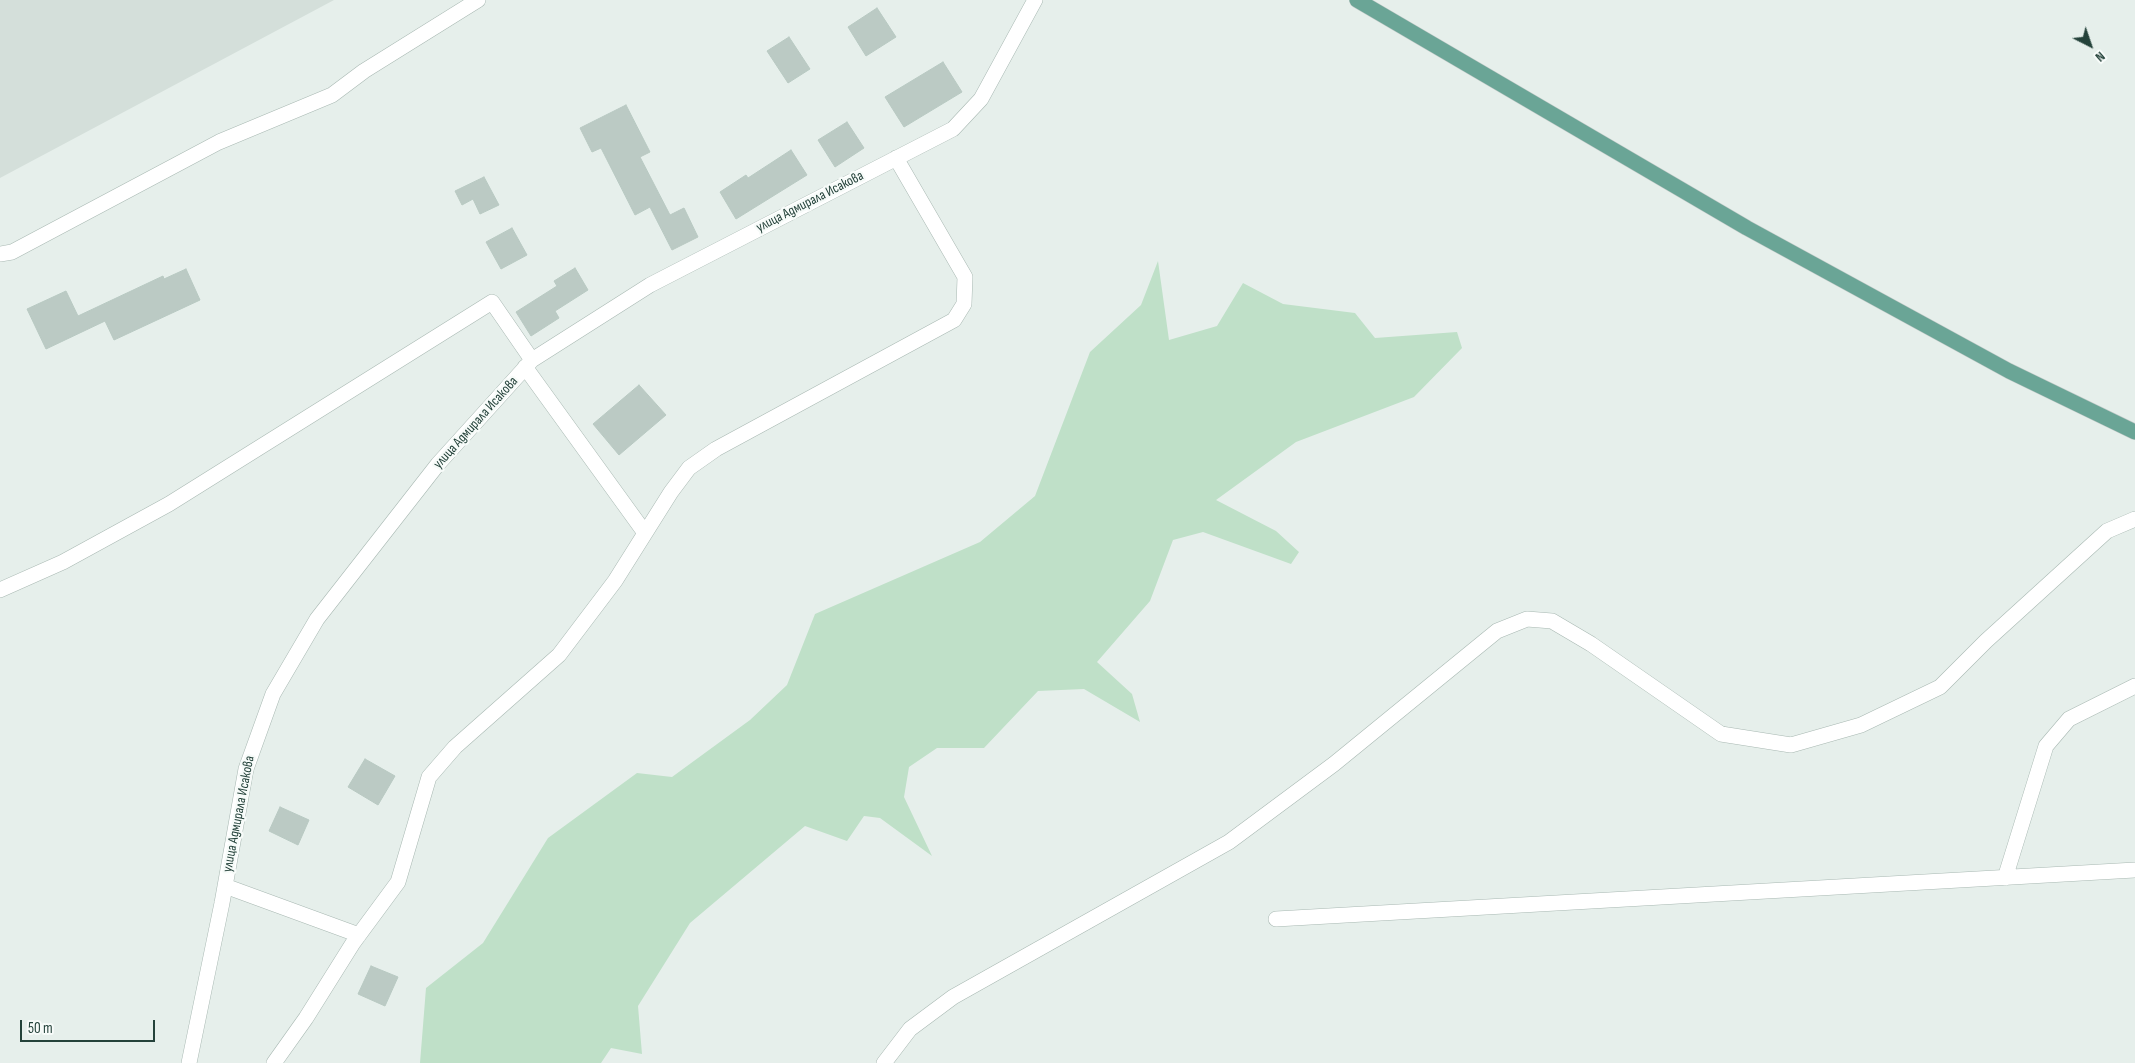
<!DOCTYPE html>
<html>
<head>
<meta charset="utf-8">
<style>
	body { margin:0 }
	#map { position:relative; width:2135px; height:1063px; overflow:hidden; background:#e6efeb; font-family:"Sofia Sans Condensed",sans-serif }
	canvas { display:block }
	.north { position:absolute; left:2065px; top:20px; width:50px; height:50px; -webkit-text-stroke:4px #f7fbf9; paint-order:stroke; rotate:139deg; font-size:14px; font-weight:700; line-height:20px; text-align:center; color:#24423a }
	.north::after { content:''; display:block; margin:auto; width:18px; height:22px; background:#24423a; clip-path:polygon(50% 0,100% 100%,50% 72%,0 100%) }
	.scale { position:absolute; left:20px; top:1020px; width:135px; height:22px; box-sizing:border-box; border:2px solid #24423a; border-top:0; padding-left:6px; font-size:15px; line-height:18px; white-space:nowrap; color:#24423a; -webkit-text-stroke:4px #f7fbf9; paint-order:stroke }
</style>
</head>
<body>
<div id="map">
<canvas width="2135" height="1063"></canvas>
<div class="north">N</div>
<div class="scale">50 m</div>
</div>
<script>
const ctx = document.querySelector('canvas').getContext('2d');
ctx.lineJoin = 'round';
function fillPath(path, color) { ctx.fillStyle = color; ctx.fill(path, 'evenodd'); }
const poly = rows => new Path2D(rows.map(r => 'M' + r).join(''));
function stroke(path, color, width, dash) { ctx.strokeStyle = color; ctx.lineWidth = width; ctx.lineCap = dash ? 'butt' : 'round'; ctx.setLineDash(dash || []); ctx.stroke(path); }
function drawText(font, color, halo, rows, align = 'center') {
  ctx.font = font + ' "Sofia Sans Condensed",sans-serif'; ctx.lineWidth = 4.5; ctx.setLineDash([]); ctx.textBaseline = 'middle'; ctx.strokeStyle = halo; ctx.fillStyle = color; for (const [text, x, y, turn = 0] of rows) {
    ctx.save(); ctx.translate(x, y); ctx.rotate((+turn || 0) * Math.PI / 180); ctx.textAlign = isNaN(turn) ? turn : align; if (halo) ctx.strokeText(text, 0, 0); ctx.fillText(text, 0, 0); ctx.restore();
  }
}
fillPath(poly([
	[0,0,334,0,0,178]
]), '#d4dfda');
fillPath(poly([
	[1158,261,1169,340,1217,326,1243,283,1283,304,1355,313,1375,338,1457,332,1462,348,1414,397,1296,442,1216,500,1276,531,1299,552,1291,564,1203,532,1173,540,1150,601,1097,662,1132,694,1140,722,1084,689,1038,691,984,748,937,748,909,767,904,797,932,856,880,818,864,816,847,841,805,826,690,923,638,1006,642,1054,611,1048,601,1063,420,1063,426,988,483,943,548,838,637,773,672,777,750,720,787,685,815,614,980,542,1035,496,1090,352,1141,305]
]), '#bfe0c8');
const building = poly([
	[877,8,896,37,866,56,848,27,877,8],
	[789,37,810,69,788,83,767,51,789,37],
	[943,62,962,92,904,127,885,97,943,62],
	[626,105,650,152,640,157,670,215,684,208,698,237,672,250,650,207,635,215,601,148,592,152,580,128,626,105],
	[847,122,864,148,835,167,818,140,847,122],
	[791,150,807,175,736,219,720,192,746,175,748,178,791,150],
	[484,177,499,205,480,214,473,199,462,205,455,191,484,177],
	[512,228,527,255,501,269,486,242,512,228],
	[575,268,588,290,555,311,559,318,531,336,516,312,557,286,554,281,575,268],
	[186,269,200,300,114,340,105,321,46,349,27,309,66,291,78,316,163,276,164,279,186,269],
	[639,385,666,415,619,455,593,424,639,385],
	[365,759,395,776,378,805,348,787,365,759],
	[280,807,309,820,298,845,269,831,280,807],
	[371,966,398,977,385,1006,358,994,371,966]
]);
fillPath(building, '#bbcac4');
stroke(building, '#b8c9c2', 1);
const minor = poly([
	[0,254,12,252,219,142,332,95,364,71,478,0],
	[525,367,645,533],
	[0,590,63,562,169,504,492,302,532,360],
	[2005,878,2046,746,2069,719,2135,686],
	[225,886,359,935],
	[1276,919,2135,870],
	[189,1063,222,903,246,769,273,694,317,619,438,464,532,360,650,285,953,129,981,99,1035,0],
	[274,1063,306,1018,353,943,398,882,429,777,455,747,559,655,615,581,671,492,689,468,716,449,954,320,964,304,965,277,896,158],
	[884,1063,910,1029,953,997,1229,842,1334,764,1497,631,1527,619,1552,621,1591,644,1721,734,1791,745,1861,725,1940,687,1986,641,2107,531,2135,519]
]);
const major = poly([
	[1357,0,1747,228,2009,371,2135,432]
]);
stroke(minor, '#a8b8b2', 16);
stroke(major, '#c2cac8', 16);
stroke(minor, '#fff', 15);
stroke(major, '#6aa596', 15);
drawText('14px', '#24423a', '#f7fbf9', [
	["улица Адмирала Исакова",810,202,-27],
	["улица Адмирала Исакова",476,423,-48],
	["улица Адмирала Исакова",239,814,-79]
]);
</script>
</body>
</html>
